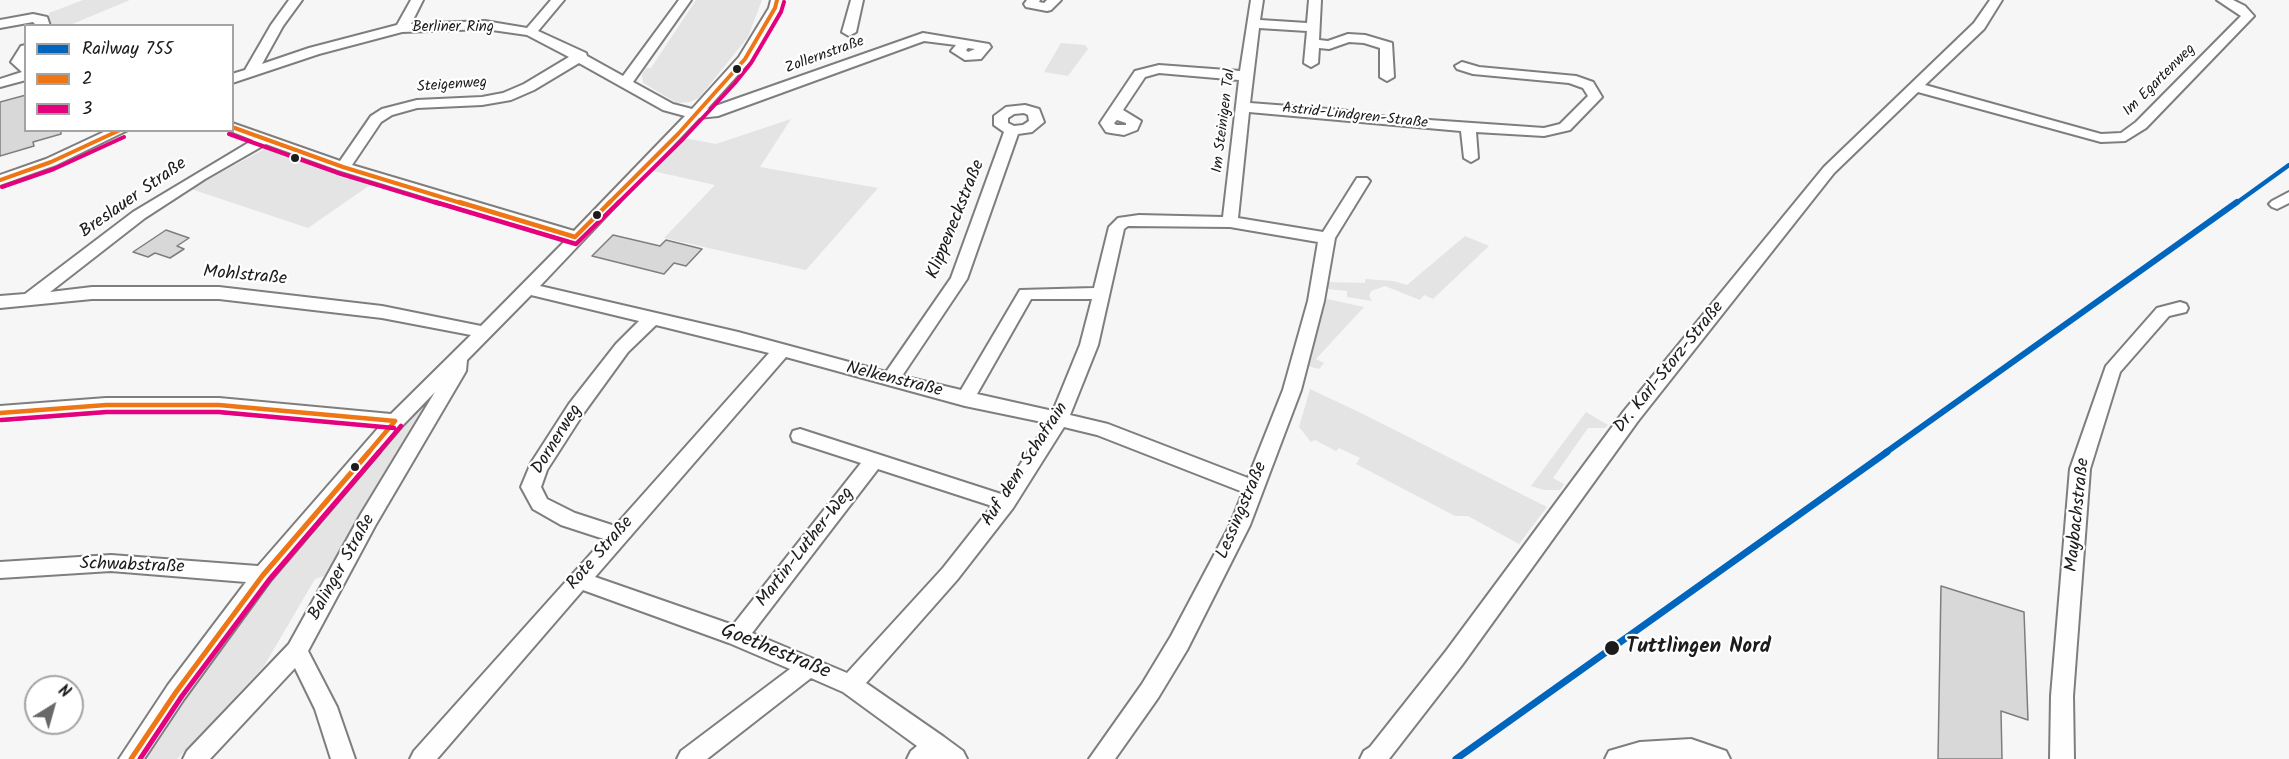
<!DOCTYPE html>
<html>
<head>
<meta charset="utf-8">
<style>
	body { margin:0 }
	#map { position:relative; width:2289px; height:759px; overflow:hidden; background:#f6f6f6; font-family:Kalam,sans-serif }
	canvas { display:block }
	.legend { position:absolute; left:24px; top:24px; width:210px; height:108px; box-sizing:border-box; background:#fff; border:2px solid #a4a4a4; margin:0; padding:8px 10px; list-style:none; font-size:18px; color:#1c1c1c }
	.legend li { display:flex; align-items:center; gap:12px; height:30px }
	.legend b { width:30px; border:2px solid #a4a4a4 }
	.north { position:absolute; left:24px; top:675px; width:60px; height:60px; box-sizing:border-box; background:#fff; border:2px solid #a4a4a4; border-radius:50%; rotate:37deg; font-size:16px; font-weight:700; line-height:24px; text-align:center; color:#1c1c1c }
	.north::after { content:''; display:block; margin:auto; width:21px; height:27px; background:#686868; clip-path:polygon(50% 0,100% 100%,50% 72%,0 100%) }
</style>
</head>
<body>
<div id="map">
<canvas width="2289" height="759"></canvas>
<ul class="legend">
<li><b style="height:8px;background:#0065bd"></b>Railway 755</li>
<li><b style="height:8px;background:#ee7614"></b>2</li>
<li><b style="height:8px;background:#e5007d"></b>3</li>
</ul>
<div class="north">N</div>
</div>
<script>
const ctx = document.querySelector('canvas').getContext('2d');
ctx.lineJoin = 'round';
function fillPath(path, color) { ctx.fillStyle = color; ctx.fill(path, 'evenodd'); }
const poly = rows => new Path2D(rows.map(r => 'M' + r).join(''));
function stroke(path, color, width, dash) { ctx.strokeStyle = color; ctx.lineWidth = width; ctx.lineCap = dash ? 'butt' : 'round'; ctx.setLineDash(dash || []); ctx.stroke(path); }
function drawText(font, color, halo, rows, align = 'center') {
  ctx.font = font + ' Kalam,sans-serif'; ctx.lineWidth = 4.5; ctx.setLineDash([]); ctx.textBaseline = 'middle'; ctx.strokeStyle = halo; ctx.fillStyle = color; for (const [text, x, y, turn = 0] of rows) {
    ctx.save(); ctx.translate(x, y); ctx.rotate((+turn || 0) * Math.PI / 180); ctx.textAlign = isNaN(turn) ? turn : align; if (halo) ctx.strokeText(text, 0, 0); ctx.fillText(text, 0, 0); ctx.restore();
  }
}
fillPath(poly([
	[83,0,130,0,70,25,49,25,49,13],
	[696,0,762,0,748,37,699,98,690,102,677,103,643,83,642,75,646,68,651,68],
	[1061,43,1085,45,1088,49,1068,76,1044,72],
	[791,119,760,167,878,188,806,270,664,238,715,185,653,171,684,138,716,144],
	[268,147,319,166,373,183,308,228,191,189],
	[1465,236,1489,246,1433,299,1424,295,1420,300,1385,286,1371,291,1369,296,1372,301,1347,297,1347,291,1328,289,1329,282,1365,283,1365,279,1394,281,1407,285],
	[1327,299,1364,307,1316,359,1324,363,1319,369,1308,366],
	[1310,389,1363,414,1547,507,1519,544,1468,516,1455,516,1356,464,1360,458,1339,448,1336,451,1315,440,1311,442,1299,427],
	[424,402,424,410,324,576,315,579,264,666,177,759,141,759,185,694,274,575,399,426],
	[1586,412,1608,425,1605,428,1588,428,1553,478,1564,484,1560,490,1544,490,1531,486]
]), '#e4e4e4');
const building = poly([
	[26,95,26,130,61,130,61,134,33,142,34,146,0,156,0,102,26,95],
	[166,230,189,238,177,246,184,249,170,258,155,253,148,257,133,252,166,230],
	[613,235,660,246,666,240,702,249,686,266,674,263,664,274,592,256,613,235],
	[1941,586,2024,612,2028,720,2001,711,2002,759,1938,759,1941,586]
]);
fillPath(building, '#d8d8d8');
stroke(building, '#7e7e7e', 1.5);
const street = poly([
	[289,0,302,0,283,26,262,64,309,48,397,25,411,0,423,0,411,24,485,21,527,28,551,0,564,0,538,31,586,53,587,56,623,76,679,0,691,0,633,82,673,104,692,109,739,57,769,8,771,0,783,0,781,8,752,59,707,109,923,33,989,44,991,47,981,59,965,60,951,51,956,45,924,41,718,116,699,118,540,286,738,332,886,372,951,278,1004,132,994,125,994,116,1006,107,1025,105,1039,109,1044,122,1032,132,1018,134,967,279,902,376,961,390,1020,290,1094,288,1109,227,1118,218,1139,215,1223,217,1239,80,1159,73,1145,77,1123,110,1141,121,1137,130,1124,135,1111,133,1106,132,1100,123,1135,71,1159,65,1240,71,1251,0,1263,0,1260,20,1307,23,1309,0,1321,0,1319,40,1328,41,1348,34,1365,35,1392,43,1394,77,1387,81,1380,77,1380,48,1364,43,1349,42,1329,49,1319,48,1318,63,1311,67,1304,63,1307,31,1259,28,1250,103,1341,110,1386,117,1544,128,1560,124,1588,96,1583,88,1569,83,1473,74,1457,69,1455,66,1462,62,1479,67,1576,76,1593,82,1602,97,1570,130,1544,136,1476,132,1478,158,1471,162,1464,158,1461,131,1249,112,1238,218,1323,232,1357,178,1367,178,1370,181,1335,238,1324,301,1301,390,1250,525,1187,650,1158,698,1115,759,1089,759,1142,684,1171,636,1230,525,1243,492,1097,435,1064,427,1013,508,957,580,866,683,944,737,963,751,967,759,907,759,911,751,917,746,843,692,811,678,707,759,677,759,681,751,790,669,729,643,583,590,437,759,410,759,414,751,604,539,561,525,533,509,521,487,531,463,569,404,616,344,639,321,531,295,467,360,466,371,375,526,308,651,337,707,355,759,331,759,315,709,295,668,210,759,183,759,187,751,289,644,361,514,435,392,402,426,270,581,184,699,144,759,119,759,168,685,246,582,111,571,0,578,0,562,111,555,258,566,380,426,219,412,106,412,0,420,0,406,106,398,219,398,391,414,471,335,382,318,219,299,92,299,0,308,0,296,25,294,133,212,253,140,228,130,232,130,232,123,340,161,371,116,382,109,417,100,482,97,503,93,524,84,569,57,527,35,485,29,402,32,319,54,232,83,232,74,245,70,271,25,289,0],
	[968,48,975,49,968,52,966,50,968,48],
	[579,63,663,110,685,116,574,231,352,165,381,122,392,115,417,108,482,105,511,100,534,90,579,63],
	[1024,113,1028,115,1029,121,1023,125,1014,126,1008,123,1008,118,1014,114,1024,113],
	[1117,120,1126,123,1126,125,1116,125,1114,123,1117,120],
	[266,144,338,170,566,240,481,326,382,306,219,287,92,287,50,292,145,218,205,179,266,144],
	[1128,226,1230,227,1318,242,1308,301,1283,390,1248,478,1108,424,1070,415,1098,345,1124,229,1128,226],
	[1031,299,1092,299,1080,345,1053,411,977,394,1031,299],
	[656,325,769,353,615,526,575,513,547,499,541,487,547,470,583,414,628,352,656,325],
	[786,357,965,406,1047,423,1001,494,800,429,793,431,791,436,793,441,861,463,733,625,595,577,786,357],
	[878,469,992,506,943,568,847,673,752,633,878,469],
	[851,0,863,0,856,32,849,36,842,32,851,0],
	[1027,0,1040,0,1039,2,1044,3,1047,0,1061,0,1051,10,1047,11,1026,7,1024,4,1027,0],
	[1990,0,2002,0,1984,29,1925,85,2101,134,2121,133,2136,122,2241,16,2217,0,2233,0,2245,6,2254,16,2146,128,2125,141,2101,142,1918,92,1834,173,1638,421,1462,665,1389,759,1360,759,1364,751,1370,747,1446,651,1624,411,1824,167,1974,23,1990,0],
	[33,14,47,17,50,26,37,26,33,22,0,28,0,20,33,14],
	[26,45,26,80,0,87,0,79,22,72,11,62,21,46,26,45],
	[108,130,128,130,56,165,0,185,0,175,46,159,108,130],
	[2289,192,2289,203,2277,209,2272,207,2269,204,2272,201,2289,192],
	[2180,302,2186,304,2188,308,2186,312,2169,316,2120,372,2090,469,2073,696,2074,759,2050,759,2051,696,2070,469,2106,366,2157,308,2180,302],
	[1691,739,1726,751,1730,759,1605,759,1609,751,1640,742,1691,739]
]);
stroke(street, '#7e7e7e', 4);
fillPath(street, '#fefefe');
stroke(poly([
	[232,127,343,167,464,204],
	[0,180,51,162,120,130],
	[608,204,678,134,745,59,775,8,777,0]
]), '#ee7614', 4);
stroke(poly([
	[459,202,575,237,610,202],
	[0,413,106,405,219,405,395,421],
	[368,453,395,421]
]), '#ee7614', 4.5);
stroke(poly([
	[131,759,176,692,263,575,369,452]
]), '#ee7614', 5);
stroke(poly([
	[229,134,341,174,440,204],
	[2,187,54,169,124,137],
	[617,204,683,139,735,83,751,63,781,12,784,2]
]), '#e5007d', 4);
stroke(poly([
	[435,202,576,244,619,202],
	[1,420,106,412,219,412,394,428],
	[378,453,401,426]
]), '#e5007d', 4.5);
stroke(poly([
	[140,759,182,696,269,580,379,452]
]), '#e5007d', 5);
stroke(poly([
	[2235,204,2289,165]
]), '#0065bd', 4.5);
stroke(poly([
	[1885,453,2237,202]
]), '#0065bd', 6);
stroke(poly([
	[1456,759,1887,452]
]), '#0065bd', 7);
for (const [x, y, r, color] of [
	[737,69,5,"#1c1c1c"],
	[295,158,5,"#1c1c1c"],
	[597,215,5,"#1c1c1c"],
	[355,467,5,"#1c1c1c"],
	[1612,648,8,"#1c1c1c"]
]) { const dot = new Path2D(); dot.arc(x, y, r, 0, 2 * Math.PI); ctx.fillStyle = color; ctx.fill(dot); stroke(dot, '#fff', 2); }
drawText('15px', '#1c1c1c', '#fff', [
	["Berliner Ring",453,28],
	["Zollernstraße",825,56,-20],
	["Im Egartenweg",2160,81,-45],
	["Steigenweg",452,86,-4],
	["Astrid-Lindgren-Straße",1355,117,6],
	["Im Steinigen Tal",1225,121,-83]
]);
drawText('18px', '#1c1c1c', '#fff', [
	["Breslauer Straße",134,199,-35],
	["Klippeneckstraße",957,220,-68],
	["Mohlstraße",245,277,5],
	["Dr. Karl-Storz-Straße",1670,368,-51],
	["Nelkenstraße",894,381,14],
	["Dornerweg",558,440,-58],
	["Auf dem Schafrain",1026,465,-57],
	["Lessingstraße",1243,511,-67],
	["Maybachstraße",2079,515,-84],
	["Martin-Luther-Weg",806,548,-52],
	["Rote Straße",601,554,-49],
	["Schwabstraße",132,567,2],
	["Balinger Straße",343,568,-61]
]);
drawText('bold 21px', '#1c1c1c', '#fff', [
	["Tuttlingen Nord",1626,648]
], 'left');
drawText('21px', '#1c1c1c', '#fff', [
	["Goethestraße",775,653,22]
]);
</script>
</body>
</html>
